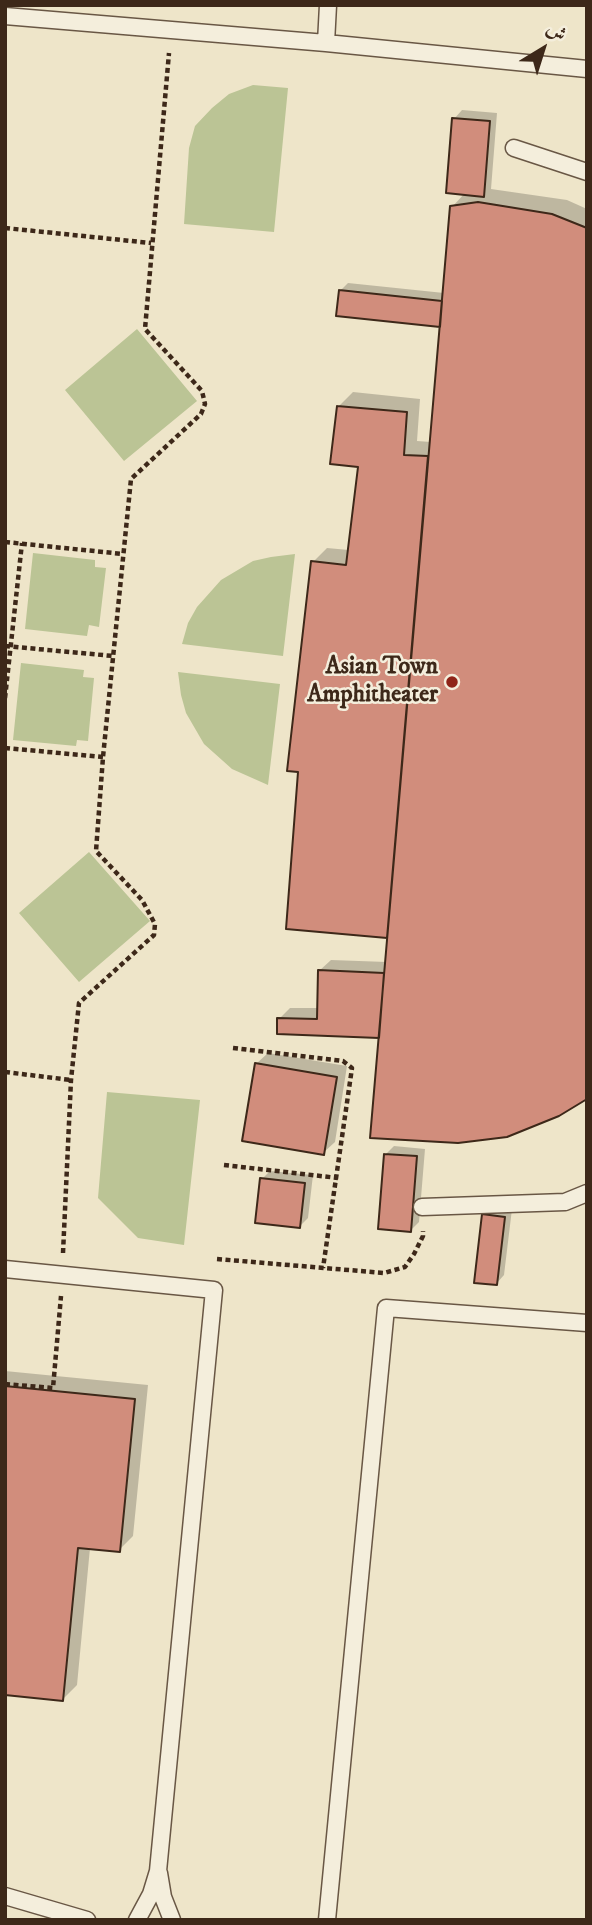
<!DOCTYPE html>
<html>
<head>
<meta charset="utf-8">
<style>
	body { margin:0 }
	#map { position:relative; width:592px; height:1925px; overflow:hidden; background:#eee5c9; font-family:"IM FELL DW Pica",Amiri,serif }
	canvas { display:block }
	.frame { position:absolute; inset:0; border:7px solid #3d2819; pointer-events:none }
	.north { position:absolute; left:508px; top:14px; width:70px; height:70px; -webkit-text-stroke:5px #f4eedc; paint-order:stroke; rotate:38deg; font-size:19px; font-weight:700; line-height:28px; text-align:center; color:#3d2819 }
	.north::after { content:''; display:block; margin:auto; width:24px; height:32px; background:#3d2819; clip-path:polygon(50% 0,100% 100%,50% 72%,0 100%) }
</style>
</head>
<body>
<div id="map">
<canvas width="592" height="1925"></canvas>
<div class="frame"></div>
<div class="north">ش</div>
</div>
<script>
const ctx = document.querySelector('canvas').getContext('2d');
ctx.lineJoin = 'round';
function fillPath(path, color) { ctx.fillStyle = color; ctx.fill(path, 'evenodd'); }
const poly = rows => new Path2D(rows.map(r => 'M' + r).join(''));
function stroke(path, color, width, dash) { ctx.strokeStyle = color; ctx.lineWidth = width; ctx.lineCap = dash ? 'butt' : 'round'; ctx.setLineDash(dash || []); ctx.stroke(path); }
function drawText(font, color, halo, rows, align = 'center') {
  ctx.font = font + ' "IM FELL DW Pica",serif'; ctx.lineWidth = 5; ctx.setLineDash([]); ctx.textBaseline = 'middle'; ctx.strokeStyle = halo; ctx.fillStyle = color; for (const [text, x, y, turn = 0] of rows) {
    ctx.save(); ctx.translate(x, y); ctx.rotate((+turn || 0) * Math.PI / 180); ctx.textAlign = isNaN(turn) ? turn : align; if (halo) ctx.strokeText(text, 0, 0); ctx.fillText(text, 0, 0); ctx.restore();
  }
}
fillPath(poly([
	[253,85,288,88,274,232,184,224,189,148,195,126,212,108,229,94],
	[137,329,197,401,124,461,65,390],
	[33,553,95,560,95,567,106,568,99,627,89,625,87,636,25,629],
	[295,554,283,656,182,644,188,623,197,607,221,580,253,561,271,557],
	[21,663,84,670,83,677,94,678,88,741,77,740,76,746,13,740],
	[178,672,280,684,268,785,232,769,204,744,186,713,181,695],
	[89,852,150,921,79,982,19,913],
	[107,1092,200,1100,184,1245,138,1238,98,1198]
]), '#bbc495');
fillPath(poly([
	[462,110,497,113,491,189,567,200,587,209,587,1097,380,1036,279,1019,290,1008,319,1008,319,971,331,960,387,962,389,937,288,928,313,562,327,548,349,550,360,465,339,406,353,392,420,399,417,441,431,442,441,325,340,291,348,283,444,293,452,207,465,193,454,119],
	[268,1053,347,1066,335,1142,323,1153,256,1064],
	[394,1146,425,1149,419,1222,411,1230,386,1154],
	[270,1171,313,1175,308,1218,300,1226,262,1179],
	[492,1207,512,1209,504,1275,496,1284,484,1215],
	[5,1371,148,1385,133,1536,119,1550,90,1548,77,1685,63,1699,5,1693]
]), '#0003');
const building = poly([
	[452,118,490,121,484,197,446,193,452,118],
	[478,202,552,214,587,228,587,1099,559,1116,507,1137,458,1143,370,1138,450,206,478,202],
	[339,290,442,301,440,327,336,316,339,290],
	[337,406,407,412,404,455,428,456,387,938,286,929,298,772,287,771,311,561,346,565,358,467,330,464,337,406],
	[318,970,384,973,379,1038,277,1034,277,1018,317,1019,318,970],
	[255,1063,337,1077,324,1155,242,1141,255,1063],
	[384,1154,417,1156,411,1232,378,1229,384,1154],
	[260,1178,305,1183,300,1228,255,1223,260,1178],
	[482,1214,505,1217,497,1285,474,1283,482,1214],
	[5,1386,135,1399,120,1552,78,1548,63,1701,5,1695,5,1386]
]);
fillPath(building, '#d18d7c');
stroke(building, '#3d2819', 2);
const service = poly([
	[328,5,326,43,587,69],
	[5,16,326,43],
	[514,148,587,172],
	[422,1207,565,1202,587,1193],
	[5,1269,214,1290,158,1871,151,1894,137,1920],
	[159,1873,163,1897,172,1920],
	[5,1896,87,1920],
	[327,1920,386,1308,587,1323]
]);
stroke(service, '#695745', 19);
stroke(poly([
	[5,228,151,243],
	[5,542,123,554],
	[5,646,113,656],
	[5,698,22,543],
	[5,748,103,757],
	[233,1048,343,1061,352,1068,323,1268],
	[5,1072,71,1080],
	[224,1165,338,1178],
	[63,1253,71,1080,79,1003,154,935,155,924,142,900,96,851,103,757,131,479,201,414,205,404,202,391,145,329,169,53],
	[217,1259,384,1273,405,1267,414,1254,423,1236,423,1231],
	[5,1384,53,1388,61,1296]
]), '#3d2819', 4.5, [5, 3.5]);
stroke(service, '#f4eedc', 16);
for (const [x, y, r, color] of [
	[452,682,7,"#8f2418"]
]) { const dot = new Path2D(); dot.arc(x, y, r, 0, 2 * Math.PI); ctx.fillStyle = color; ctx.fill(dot); stroke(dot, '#f4eedc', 2.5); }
drawText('bold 24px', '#3d2819', '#f4eedc', [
	["Asian Town",438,668],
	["Amphitheater",438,696]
], 'right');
</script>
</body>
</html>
